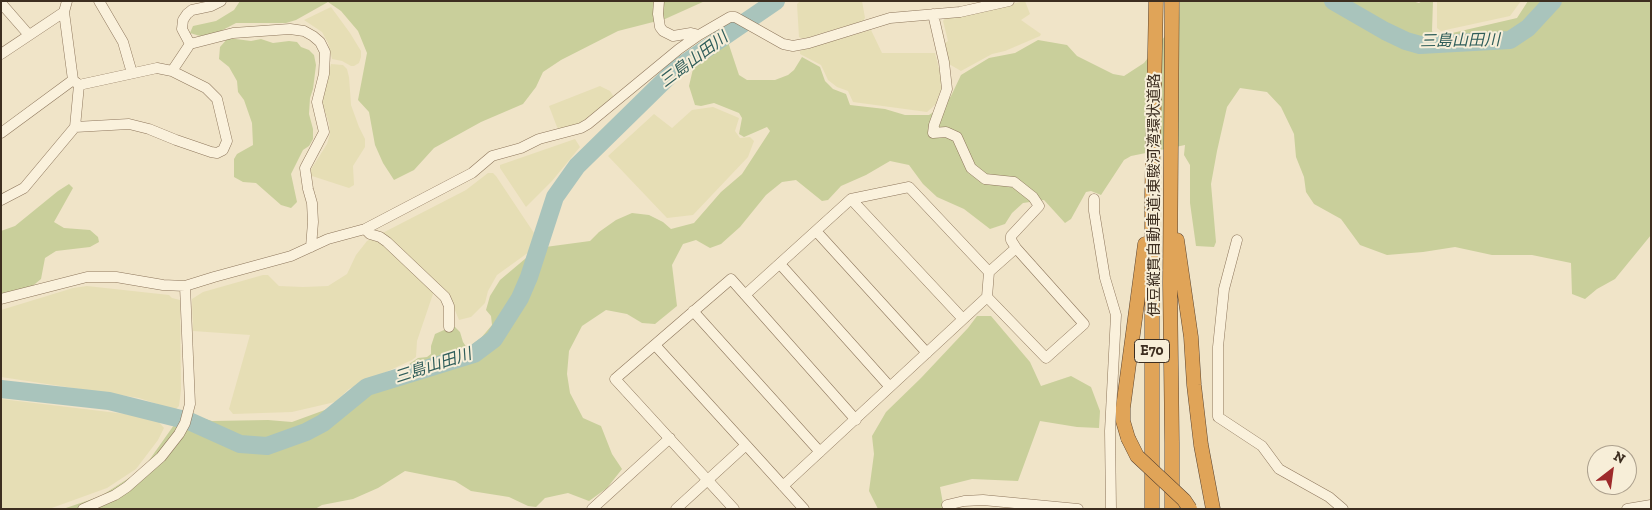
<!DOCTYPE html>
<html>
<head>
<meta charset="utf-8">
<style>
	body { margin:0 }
	#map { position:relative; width:1652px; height:510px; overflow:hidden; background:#f0e4c8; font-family:"Zilla Slab",serif }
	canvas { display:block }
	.frame { position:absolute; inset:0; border:2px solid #3d2e20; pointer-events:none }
	.north { position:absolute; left:1587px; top:445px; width:50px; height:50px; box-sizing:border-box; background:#f7eed8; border:1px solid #ada18e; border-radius:50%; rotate:30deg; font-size:14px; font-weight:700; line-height:20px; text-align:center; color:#3d2e20 }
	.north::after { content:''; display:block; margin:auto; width:18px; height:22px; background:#9e2a2b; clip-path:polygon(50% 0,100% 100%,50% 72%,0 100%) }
</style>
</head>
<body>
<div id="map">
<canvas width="1652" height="510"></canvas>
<div class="frame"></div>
<div class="north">N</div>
</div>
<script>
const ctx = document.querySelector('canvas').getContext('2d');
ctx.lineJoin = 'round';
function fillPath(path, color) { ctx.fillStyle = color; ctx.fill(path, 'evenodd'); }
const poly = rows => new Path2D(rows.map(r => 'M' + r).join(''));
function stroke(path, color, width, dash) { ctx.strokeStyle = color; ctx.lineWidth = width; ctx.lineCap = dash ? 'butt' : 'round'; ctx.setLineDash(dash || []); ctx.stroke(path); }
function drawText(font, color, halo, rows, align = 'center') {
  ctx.font = font + ' "Zilla Slab","Noto Sans JP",serif'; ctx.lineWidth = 4; ctx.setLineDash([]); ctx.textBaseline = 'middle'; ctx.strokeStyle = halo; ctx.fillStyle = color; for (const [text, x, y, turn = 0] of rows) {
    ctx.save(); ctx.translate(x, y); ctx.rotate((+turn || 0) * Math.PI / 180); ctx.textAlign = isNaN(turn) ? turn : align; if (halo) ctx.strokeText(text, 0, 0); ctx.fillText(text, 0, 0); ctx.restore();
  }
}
fillPath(poly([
	[800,1,862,1,865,18,863,21,806,38,801,38,799,37,797,4],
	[1025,1,1030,14,1021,20,1041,34,1040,36,1005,51,992,54,961,71,949,64,945,43,948,41,943,21,946,17,960,15],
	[1437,1,1521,1,1510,16,1441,31,1437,28],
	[331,7,350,33,361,51,361,57,359,63,354,66,351,66,342,61,332,59,328,43,322,32,304,20],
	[871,30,882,53,935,53,943,84,936,104,927,112,853,102,848,91,837,87,828,80,821,65,800,54,800,51,804,49],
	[331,64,343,65,347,69,349,77,351,105,359,127,365,139,365,147,353,166,354,185,349,188,312,176,310,171,327,144,330,134,329,123,321,101],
	[600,86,610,91,614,97,579,124,561,130,557,127,549,106],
	[713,107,739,118,735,131,740,138,750,137,754,141,748,157,693,215,667,218,608,156,654,114,672,128,692,110],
	[575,139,580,147,552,181,526,207,500,168,500,165],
	[488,173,493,173,496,176,534,233,529,252,497,275,488,291,485,303,471,317,459,320,454,308,444,294,434,291,417,341,416,357,412,360,349,389,335,402,292,412,233,414,229,409,250,335,193,331,192,299,203,292,263,275,268,275,279,286,303,287,328,286,347,274,356,255,367,241,466,190],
	[87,286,169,295,172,298,180,300,181,390,179,406,175,410,139,398,1,377,1,310,73,288],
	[1,399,126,414,152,419,158,421,164,428,158,440,136,469,107,488,49,509,1,509]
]), '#e6deb5');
fillPath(poly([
	[240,1,705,1,665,19,618,31,561,60,543,72,536,87,523,104,481,122,434,148,414,170,394,180,383,163,375,145,369,112,358,100,367,53,358,31,341,11,328,2,296,20,286,23,236,23,217,33,200,36,190,33,193,26,216,21,234,10],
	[1180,1,1412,1,1419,3,1422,1,1433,1,1432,31,1435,37,1517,18,1528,1,1651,1,1651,235,1615,279,1597,289,1585,299,1572,294,1571,263,1532,255,1492,255,1455,247,1423,252,1387,255,1360,245,1341,219,1314,204,1306,192,1304,177,1296,157,1294,134,1281,107,1267,92,1240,88,1227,107,1217,151,1211,184,1216,242,1214,247,1196,246,1190,203,1190,165,1184,155,1185,145,1131,156,1124,160,1101,195,1091,191,1086,192,1071,219,1065,223,1044,200,1023,203,1012,213,1005,224,990,229,964,209,937,197,923,184,909,165,890,161,866,175,841,186,828,200,822,201,796,180,782,182,766,195,740,227,721,244,710,248,696,240,683,244,672,265,677,306,655,324,642,323,627,314,606,310,582,326,569,351,567,374,570,393,583,418,601,426,612,454,622,469,607,488,589,501,568,493,545,498,536,507,528,506,509,497,471,491,455,481,405,471,378,488,353,499,322,505,315,509,63,509,101,496,143,469,174,425,188,427,199,417,212,421,268,420,292,422,333,407,347,394,402,369,418,358,427,357,431,354,431,346,435,334,444,330,455,327,460,332,463,342,467,348,481,338,492,325,491,316,486,310,490,296,500,280,538,248,590,241,599,232,616,220,632,213,649,215,663,222,671,229,694,223,721,192,742,174,770,131,767,127,744,137,739,134,742,118,739,113,714,103,701,106,695,105,689,86,693,69,701,58,728,42,739,75,747,80,775,80,788,75,794,70,802,57,820,67,825,81,833,89,846,94,850,105,885,109,905,115,929,115,943,106,951,96,961,75,989,58,1015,53,1038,40,1067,45,1077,56,1113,74,1124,76,1144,63,1179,18],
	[228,38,251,41,261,39,273,43,289,41,297,42,301,47,309,50,314,55,316,65,313,89,310,98,309,114,313,129,313,139,309,146,303,150,291,174,297,202,291,208,281,205,256,183,243,182,234,177,234,159,237,154,253,145,252,123,244,100,238,92,237,81,229,67,219,59,220,47],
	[69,184,73,188,54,222,64,228,90,230,98,237,99,242,90,247,56,251,45,258,41,279,24,293,1,299,1,231,15,226,58,191],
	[977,316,991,316,1030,362,1041,386,1071,376,1091,387,1100,411,1099,428,1077,427,1040,421,1018,481,972,479,940,487,944,509,878,509,869,491,874,454,872,436,886,412,921,378,968,328]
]), '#c9cf9b');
stroke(poly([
	[1333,1,1385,31,1406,41,1420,45,1510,40,1528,28,1553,1],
	[1,389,109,401,189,421,240,444,267,446,306,432,323,423,367,387,474,354,494,339,520,298,529,277,555,197,577,166,675,70,776,1]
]), '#a9c4bc', 18);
const minor = poly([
	[67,1,64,12,73,80,79,85,75,127,129,124,149,129,176,140,211,152,217,153,223,150,227,141,217,99,206,88,172,71],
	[99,1,123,42,132,73],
	[221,1,211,6,192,10,187,14,183,20,182,29,190,44,233,33,290,29,304,31,313,36,320,42,325,52,324,74,317,102,324,132,305,168,308,189,312,203,313,222,311,247],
	[659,1,658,14,660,27,663,31,673,36,691,33,699,35],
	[1,3,29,35],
	[933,14,944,62,947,89,934,125,933,133,946,132,957,137,971,168,985,179,1014,182,1033,197,1039,206,1011,236,1011,240,1016,248],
	[1,54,64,12],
	[79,85,157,68,172,71,190,44],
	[1,133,73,80],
	[851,199,963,319],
	[1094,199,1094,211,1105,278,1116,315,1110,431,1111,509],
	[1,200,24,188,75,127],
	[365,229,370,234,380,237,387,242,445,297,449,306,449,327],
	[816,231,927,353],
	[1237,240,1224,289,1218,347,1218,417,1262,446,1279,469,1329,497,1343,509],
	[780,264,890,387],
	[745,295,851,199,909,187,989,272,987,297,783,486],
	[987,297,1046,358,1084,324,1016,248,989,272],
	[1,299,87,277,116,277,163,285,185,286,214,277,291,256,328,239,365,229,472,173,492,156,521,148,539,139,581,128,588,124,679,49,699,35,730,17,735,17,783,44,793,46,809,43,890,18,960,12,1009,1],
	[693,311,820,452],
	[655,345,746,445],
	[947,505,964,501,983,500,1078,509],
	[83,509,115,495,127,487,161,457,179,434,185,423,190,404,185,286],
	[592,509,670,438],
	[676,509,746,445,804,509],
	[734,509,615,379,731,279,856,420],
	[1627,509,1651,505]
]);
const highway = poly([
	[1177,240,1191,337,1194,385,1201,445,1213,509],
	[1128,438,1123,421,1123,408,1145,244],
	[1152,509,1152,193,1156,1],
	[1172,509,1172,443,1170,283,1172,1]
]);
stroke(minor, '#8d765c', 11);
stroke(highway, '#5b4430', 15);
stroke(minor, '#faf1dc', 10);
stroke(highway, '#e0a458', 14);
const highwayBridge = poly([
	[1128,438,1137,456,1184,500,1190,509]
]);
stroke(highwayBridge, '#5b4430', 15, []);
stroke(highwayBridge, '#e0a458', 14);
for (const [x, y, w] of [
	[1152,351,35]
]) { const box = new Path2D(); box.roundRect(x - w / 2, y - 11.5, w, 23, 4); ctx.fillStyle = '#f7eed8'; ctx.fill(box); stroke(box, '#3d2e20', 1); }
drawText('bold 14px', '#3d2e20', null, [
	["E70",1152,351]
]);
drawText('15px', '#3d2e20', '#f7eed8', [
	["伊豆縦貫自動車道;東駿河湾環状道路",1155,195,-90]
]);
drawText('italic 16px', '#2f5d5a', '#f7eed8', [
	["三島山田川",1460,41,-1],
	["三島山田川",694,60,-37],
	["三島山田川",433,366,-18]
]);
</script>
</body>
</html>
